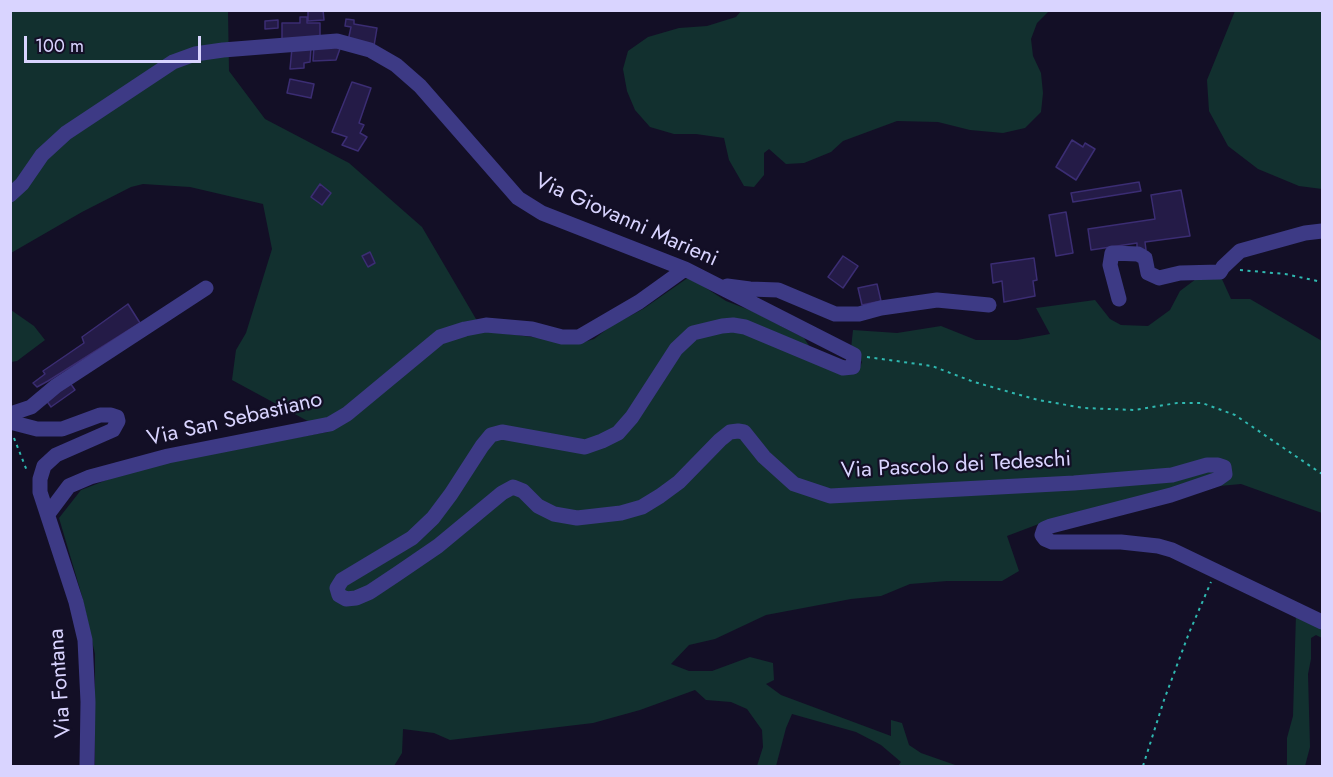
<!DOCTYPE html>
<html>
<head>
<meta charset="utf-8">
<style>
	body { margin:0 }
	#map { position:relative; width:1333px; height:777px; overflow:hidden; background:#130f26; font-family:Jost,sans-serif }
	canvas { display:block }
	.frame { position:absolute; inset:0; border:12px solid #d9d4ff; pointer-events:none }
	.scale { position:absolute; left:24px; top:36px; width:177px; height:27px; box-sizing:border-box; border:3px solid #d9d4ff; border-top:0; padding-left:8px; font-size:18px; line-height:21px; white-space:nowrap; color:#d9d4ff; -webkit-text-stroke:4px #130f26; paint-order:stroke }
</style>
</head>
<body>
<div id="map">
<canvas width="1333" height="777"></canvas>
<div class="frame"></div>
<div class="scale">100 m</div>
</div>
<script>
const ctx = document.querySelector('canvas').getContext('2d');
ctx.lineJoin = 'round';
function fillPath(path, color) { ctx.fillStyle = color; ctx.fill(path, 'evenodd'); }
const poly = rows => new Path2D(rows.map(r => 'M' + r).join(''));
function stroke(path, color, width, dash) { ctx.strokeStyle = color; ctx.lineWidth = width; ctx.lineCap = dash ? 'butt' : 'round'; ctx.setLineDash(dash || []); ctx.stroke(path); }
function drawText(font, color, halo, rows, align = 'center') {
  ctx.font = font + ' Jost,sans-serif'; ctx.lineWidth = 4.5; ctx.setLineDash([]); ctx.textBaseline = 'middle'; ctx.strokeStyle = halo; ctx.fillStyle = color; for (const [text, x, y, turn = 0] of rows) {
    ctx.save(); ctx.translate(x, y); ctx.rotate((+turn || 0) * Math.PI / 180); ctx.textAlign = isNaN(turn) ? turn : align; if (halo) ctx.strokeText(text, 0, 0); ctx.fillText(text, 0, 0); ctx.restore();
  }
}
fillPath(poly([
	[742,10,1049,11,1037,23,1031,39,1033,56,1041,73,1043,93,1041,112,1025,128,1003,133,970,130,938,122,897,121,843,141,831,152,804,163,786,164,769,149,764,153,764,175,754,187,744,186,729,160,724,138,696,134,674,134,650,127,635,110,627,91,623,69,628,51,648,37,679,28,707,26,736,17],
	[11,11,228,11,229,71,265,119,349,163,422,227,483,331,581,343,594,339,611,326,643,309,689,277,726,301,752,311,804,338,819,361,858,372,862,362,851,349,853,330,897,333,941,326,976,340,1017,340,1050,334,1036,308,1095,300,1110,319,1121,325,1148,326,1170,310,1180,291,1196,279,1221,277,1231,299,1250,299,1322,341,1322,513,1241,484,1176,490,1044,522,1007,536,1019,571,1002,581,947,581,910,584,881,596,851,599,766,615,715,639,689,645,671,664,689,671,712,671,750,657,773,663,774,680,766,684,781,695,891,736,891,720,902,723,909,745,921,753,958,766,898,766,901,762,881,745,856,732,792,714,786,728,776,766,757,766,763,747,762,730,747,709,731,702,706,700,695,690,640,710,593,723,450,740,434,733,403,729,402,753,394,766,95,766,95,654,82,596,59,518,81,490,117,476,184,457,328,432,232,380,236,350,246,333,272,249,263,204,190,187,143,184,131,187,82,212,11,253],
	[1235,11,1322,11,1322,189,1299,186,1258,169,1228,146,1209,111,1207,80],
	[11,310,34,326,45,340,17,361,11,362],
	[1296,614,1322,626,1322,638,1316,635,1311,638,1311,659,1308,674,1310,747,1305,766,1287,766,1287,738,1293,716]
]), '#12302f');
const building = poly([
	[308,10,323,10,324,20,308,21,308,10],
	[300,17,307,17,307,23,320,23,320,40,282,41,282,23,300,23,300,17],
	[346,19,354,20,354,24,377,28,374,46,348,41,351,27,345,26,346,19],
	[278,20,278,28,265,29,265,21,278,20],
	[342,43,336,60,313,61,314,46,342,43],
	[311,47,310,62,304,63,304,68,290,69,292,48,311,47],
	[290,79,314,84,311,98,287,93,290,79],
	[352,82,371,88,359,123,364,125,360,133,367,137,358,151,342,145,347,137,332,132,352,82],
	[1072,140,1083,147,1085,143,1095,149,1076,180,1056,167,1072,140],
	[1139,182,1141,191,1073,202,1071,193,1139,182],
	[320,184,331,193,322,205,311,197,320,184],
	[1181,190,1190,236,1145,242,1146,250,1137,251,1137,243,1091,250,1088,229,1155,219,1151,195,1181,190],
	[1066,212,1073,253,1056,256,1049,215,1066,212],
	[370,252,375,263,368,267,362,256,370,252],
	[843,256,858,266,843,288,828,277,843,256],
	[1034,258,1037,280,1033,281,1035,296,1004,302,1002,281,993,283,991,264,1034,258],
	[877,284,881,301,862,305,858,288,877,284],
	[128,304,140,323,48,381,37,387,33,383,45,374,43,371,84,343,82,337,128,304],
	[68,380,75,390,51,407,44,397,68,380]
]);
fillPath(building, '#241b47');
stroke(building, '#3b2d73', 1.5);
stroke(poly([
	[1240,270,1285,274,1322,282],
	[867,357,932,366,974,382,1038,400,1084,408,1135,410,1177,403,1202,403,1235,415,1322,474],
	[14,438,27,471],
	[1143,766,1164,700,1189,633,1211,582]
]), '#2fb8b0', 2, [3, 4.5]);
stroke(poly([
	[10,195,22,184,42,155,66,133,173,62,195,54,223,50,337,41,370,50,396,65,420,86,518,198,542,213,685,269,854,355,853,367,843,368,745,327,733,325,722,326,693,333,676,349,632,417,618,433,602,441,585,447,502,432,491,435,482,446,451,494,433,518,412,538,342,580,337,588,339,595,346,599,356,598,370,592,397,574,438,546,502,493,513,487,523,491,538,506,554,514,577,518,621,513,642,507,660,496,679,482,720,440,730,432,738,431,744,432,764,457,794,484,830,496,1074,483,1172,475,1207,465,1218,465,1224,467,1225,474,1218,479,1171,495,1051,526,1044,529,1042,535,1045,539,1052,542,1121,542,1158,546,1172,550,1322,622],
	[727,286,750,289,778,290,835,314,859,314,881,308,937,300,989,305],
	[1119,299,1110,265,1112,253,1138,254,1145,258,1148,273,1159,278,1180,273,1220,272,1223,267,1240,251,1305,233,1322,231],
	[10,414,31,407,56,386,206,288],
	[10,422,37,429,62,429,100,415,111,415,117,417,118,421,113,430,56,455,44,466,40,479,40,492,76,602,85,640,88,702,87,766],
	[48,514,69,486,90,477,168,456,330,424,347,414,440,337,465,329,486,325,532,329,562,337,579,337,639,302,685,269]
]), '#3d3a85', 15);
drawText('22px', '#d9d4ff', '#130f26', [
	["Via Giovanni Marieni",626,221,24],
	["Via San Sebastiano",235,420,-13],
	["Via Pascolo dei Tedeschi",956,466,-3],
	["Via Fontana",61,683,-94]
]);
</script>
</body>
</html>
